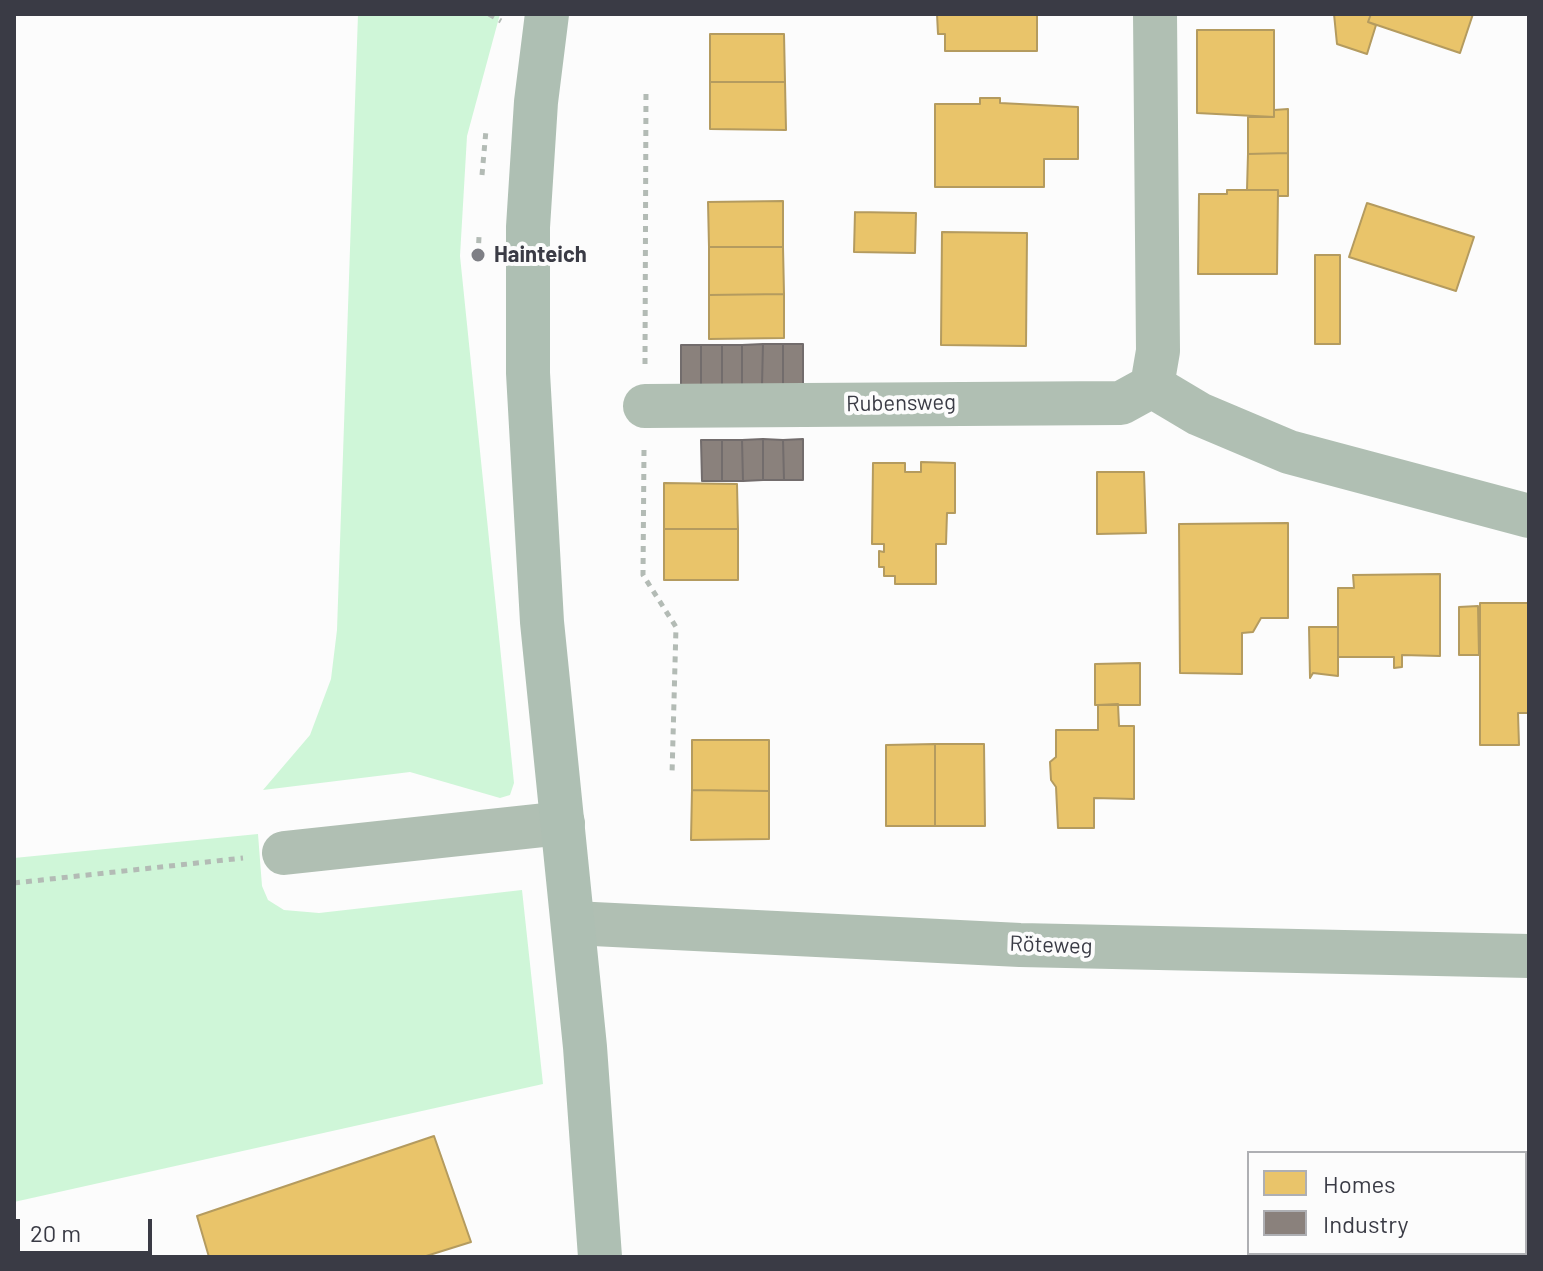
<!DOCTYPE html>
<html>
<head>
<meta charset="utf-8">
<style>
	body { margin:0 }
	#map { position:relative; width:1543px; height:1271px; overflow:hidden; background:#fcfcfc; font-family:Barlow,sans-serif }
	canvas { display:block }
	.frame { position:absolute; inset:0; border:16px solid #3a3b45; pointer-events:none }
	.legend { position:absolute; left:1247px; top:1151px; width:280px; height:104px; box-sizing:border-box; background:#fcfcfc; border:2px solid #aeafb3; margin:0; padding:10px 14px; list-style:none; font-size:24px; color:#3a3b45 }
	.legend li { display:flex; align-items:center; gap:16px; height:40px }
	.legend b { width:40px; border:2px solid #aeafb3 }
	.scale { position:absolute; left:16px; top:1219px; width:136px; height:36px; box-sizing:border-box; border:4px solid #3a3b45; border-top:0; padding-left:10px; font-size:24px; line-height:28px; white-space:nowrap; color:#3a3b45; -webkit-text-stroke:6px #fcfcfc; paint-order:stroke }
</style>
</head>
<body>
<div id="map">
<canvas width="1543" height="1271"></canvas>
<div class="frame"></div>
<ul class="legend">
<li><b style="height:22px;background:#e9c46a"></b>Homes</li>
<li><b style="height:22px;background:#8a817c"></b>Industry</li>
</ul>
<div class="scale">20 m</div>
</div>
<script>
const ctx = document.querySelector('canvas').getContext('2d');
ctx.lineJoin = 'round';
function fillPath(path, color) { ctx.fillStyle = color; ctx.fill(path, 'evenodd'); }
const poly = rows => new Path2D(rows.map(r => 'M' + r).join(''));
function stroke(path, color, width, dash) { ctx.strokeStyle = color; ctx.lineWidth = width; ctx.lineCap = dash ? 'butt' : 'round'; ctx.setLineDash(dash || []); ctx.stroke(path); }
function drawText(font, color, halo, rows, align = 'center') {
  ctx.font = font + ' Barlow,sans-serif'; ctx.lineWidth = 8; ctx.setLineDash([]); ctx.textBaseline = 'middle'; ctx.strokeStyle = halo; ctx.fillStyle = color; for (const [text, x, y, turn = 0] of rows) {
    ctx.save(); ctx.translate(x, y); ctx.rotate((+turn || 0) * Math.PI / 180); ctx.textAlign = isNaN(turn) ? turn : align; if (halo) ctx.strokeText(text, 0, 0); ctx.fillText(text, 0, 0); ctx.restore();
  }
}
fillPath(poly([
	[358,14,500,14,467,136,460,256,514,783,510,795,500,798,410,772,263,790,310,735,331,679,337,630],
	[258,834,262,886,268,900,284,910,319,913,522,890,543,1084,14,1202,14,858]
]), '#cff6d8');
const homes = poly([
	[937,14,1037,14,1037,51,945,51,945,34,938,34,937,14],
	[1334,14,1371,14,1368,22,1376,25,1367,54,1337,44,1334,14],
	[1371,14,1473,14,1460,53,1368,22,1371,14],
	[1197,30,1274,30,1274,117,1197,113,1197,30],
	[710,34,784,34,785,82,710,82,710,34],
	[710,82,785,82,786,130,710,129,710,82],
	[980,98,1000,98,1000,103,1078,107,1078,159,1044,159,1044,187,935,187,935,104,980,104,980,98],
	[1288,109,1288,153,1248,154,1248,117,1274,117,1274,110,1288,109],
	[1288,153,1288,196,1278,196,1278,190,1247,190,1248,154,1288,153],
	[1227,190,1278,190,1277,274,1198,274,1199,194,1227,194,1227,190],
	[783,201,783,247,709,247,708,202,783,201],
	[1367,203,1474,237,1456,291,1349,257,1367,203],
	[855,212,916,213,915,253,854,252,855,212],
	[942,232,1027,233,1026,346,941,345,942,232],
	[709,247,783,247,784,294,709,295,709,247],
	[1315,255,1340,255,1340,344,1315,344,1315,255],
	[784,294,784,338,709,339,709,295,784,294],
	[921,462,955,463,955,513,947,513,946,544,936,544,936,584,895,584,895,576,884,576,884,567,879,567,879,551,884,552,884,544,872,544,873,463,905,463,905,472,921,472,921,462],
	[1097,472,1144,472,1146,533,1097,534,1097,472],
	[664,483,737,484,738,529,664,529,664,483],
	[1288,523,1288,618,1261,618,1253,632,1242,633,1242,674,1180,673,1179,524,1288,523],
	[664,529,738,529,738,580,664,580,664,529],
	[1440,574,1440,656,1402,655,1402,667,1394,668,1394,657,1338,657,1338,588,1354,588,1353,575,1440,574],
	[1480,603,1529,603,1529,713,1518,713,1519,745,1480,745,1480,603],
	[1478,606,1479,655,1459,655,1459,607,1478,606],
	[1309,627,1338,627,1338,676,1313,673,1310,678,1309,627],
	[1140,663,1140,705,1095,705,1095,664,1140,663],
	[1118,704,1119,726,1134,726,1134,799,1094,798,1094,828,1058,828,1056,787,1051,780,1050,762,1056,757,1056,730,1098,730,1098,705,1118,704],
	[692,740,769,740,769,791,692,790,692,740],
	[935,744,984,744,985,826,935,826,935,744],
	[935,744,935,826,886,826,886,745,935,744],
	[692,790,769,791,769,839,691,840,692,790],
	[434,1136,471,1242,423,1257,209,1257,197,1216,434,1136]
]);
fillPath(homes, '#e9c46a');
stroke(homes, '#b49b5f', 2);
const industry = poly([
	[763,344,783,344,783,385,762,385,763,344],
	[763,344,762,385,742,385,742,345,763,344],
	[783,344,803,344,803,385,783,385,783,344],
	[681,345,701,345,701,385,681,385,681,345],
	[701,345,722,345,722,385,701,385,701,345],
	[722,345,742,345,742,385,722,385,722,345],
	[763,439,783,440,784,480,763,480,763,439],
	[763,439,763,480,743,481,742,440,763,439],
	[803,439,803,480,784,480,783,440,803,439],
	[701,440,722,440,722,481,702,481,701,440],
	[722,440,742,440,743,481,722,481,722,440]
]);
fillPath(industry, '#8a817c');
stroke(industry, '#726c6c', 2);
stroke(poly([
	[489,14,501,21],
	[482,175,486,130],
	[478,255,479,237],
	[645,364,646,88],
	[644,450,643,575,676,627,672,775],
	[14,883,243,858]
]), '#b3bbb5', 5, [6, 6]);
stroke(poly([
	[1152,386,1199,414,1289,452,1529,516],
	[1152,386,1158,351,1155,14],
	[645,406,1121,403,1152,386],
	[284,853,563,823],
	[573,923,1020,945,1529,956]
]), '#b0bfb3', 44);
stroke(poly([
	[547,14,536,102,528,227,528,373,542,622,585,1047,600,1257]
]), '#aebfb3', 44);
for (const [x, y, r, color] of [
	[478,255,8,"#7e7f85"]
]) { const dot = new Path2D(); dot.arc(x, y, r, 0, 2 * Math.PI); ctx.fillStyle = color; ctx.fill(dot); stroke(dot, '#fcfcfc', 3); }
drawText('bold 22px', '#3a3b45', '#fcfcfc', [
	["Hainteich",494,255]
], 'left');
drawText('22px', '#3a3b45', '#fcfcfc', [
	["Rubensweg",901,403,-1],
	["Röteweg",1051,945,2]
]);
</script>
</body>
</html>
